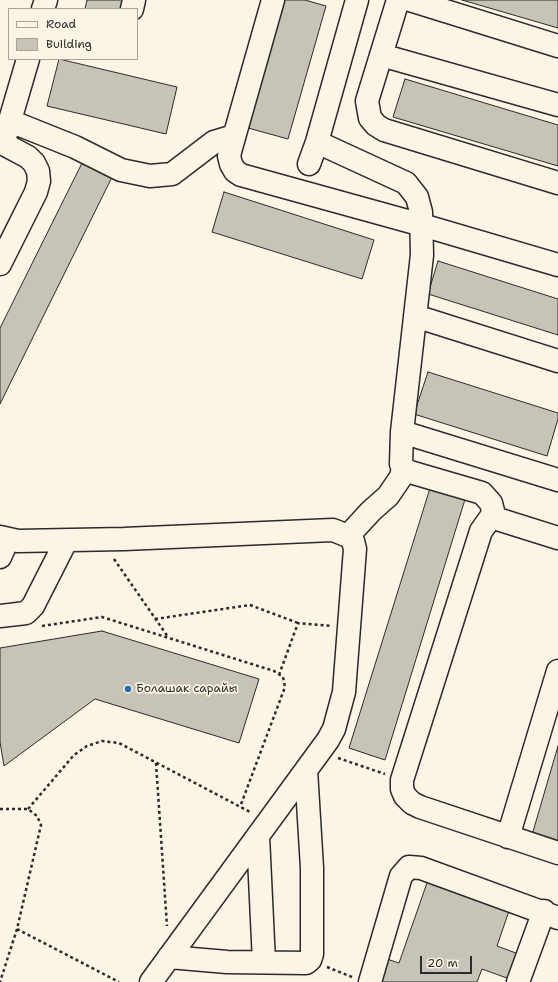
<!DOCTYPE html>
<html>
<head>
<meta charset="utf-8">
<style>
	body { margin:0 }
	#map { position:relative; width:558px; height:982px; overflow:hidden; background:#fcf5e5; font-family:"Shantell Sans",sans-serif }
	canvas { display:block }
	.legend { position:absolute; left:8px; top:8px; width:130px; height:52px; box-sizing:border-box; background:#fcf5e5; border:1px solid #a8a49b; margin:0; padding:5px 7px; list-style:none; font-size:12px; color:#2b2b2b }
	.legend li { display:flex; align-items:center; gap:8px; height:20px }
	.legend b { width:20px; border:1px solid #a8a49b }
	.scale { position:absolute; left:420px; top:956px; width:52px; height:18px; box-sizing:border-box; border:2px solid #2b2b2b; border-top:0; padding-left:5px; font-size:12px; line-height:14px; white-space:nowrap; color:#2b2b2b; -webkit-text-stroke:3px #fcf5e5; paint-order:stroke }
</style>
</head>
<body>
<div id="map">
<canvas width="558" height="982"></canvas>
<ul class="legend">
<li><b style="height:5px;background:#fcf5e5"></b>Road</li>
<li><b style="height:11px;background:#c8c3b7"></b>Building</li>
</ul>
<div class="scale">20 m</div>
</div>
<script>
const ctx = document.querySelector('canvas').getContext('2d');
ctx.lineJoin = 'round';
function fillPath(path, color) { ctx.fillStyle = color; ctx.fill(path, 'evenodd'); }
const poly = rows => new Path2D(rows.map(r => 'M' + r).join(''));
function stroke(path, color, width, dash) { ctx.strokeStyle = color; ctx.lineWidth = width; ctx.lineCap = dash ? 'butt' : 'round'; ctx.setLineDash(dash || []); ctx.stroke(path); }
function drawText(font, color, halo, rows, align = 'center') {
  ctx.font = font + ' "Shantell Sans",sans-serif'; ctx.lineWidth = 3.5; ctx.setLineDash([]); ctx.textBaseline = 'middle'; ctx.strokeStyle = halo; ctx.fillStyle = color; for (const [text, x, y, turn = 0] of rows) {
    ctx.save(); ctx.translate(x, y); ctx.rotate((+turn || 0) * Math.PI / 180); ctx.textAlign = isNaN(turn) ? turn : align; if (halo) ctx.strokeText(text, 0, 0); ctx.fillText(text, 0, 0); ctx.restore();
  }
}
const building = poly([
	[87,0,123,0,120,9,85,9,87,0],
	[284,0,305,0,326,6,288,139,248,128,284,0],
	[462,0,558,0,558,28,462,0],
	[59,59,177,87,166,134,47,106,59,59],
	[405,79,558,125,558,166,393,117,405,79],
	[85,157,115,171,0,404,0,328,85,157],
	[224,192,374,240,362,279,212,232,224,192],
	[438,261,558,299,558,335,428,294,438,261],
	[428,372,558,413,558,419,547,456,414,414,428,372],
	[431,485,466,496,385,760,349,748,431,485],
	[102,631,259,679,239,743,95,699,4,766,0,742,0,648,102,631],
	[558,746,558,843,532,835,558,746],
	[428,880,510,908,497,946,524,956,515,981,482,969,477,982,376,982,384,958,399,963,428,880]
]);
fillPath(building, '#c8c3b7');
stroke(building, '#2b2b2b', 1);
const minor = poly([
	[273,0,231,148,229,156,231,164,235,171,241,175,422,225,558,265],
	[357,0,317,142,406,183,417,197,421,212,422,255,402,432,401,464,403,468,410,472,482,493,491,503,493,511,491,517],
	[398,0,367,101,370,118,376,125,384,130,558,183],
	[410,0,558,46],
	[43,9,46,0],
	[132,9,134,0],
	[381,55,558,105],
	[10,121,75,147,121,170,150,176,172,174,214,142,234,136],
	[6,134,28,59],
	[0,142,28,157,34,163,38,171,39,181,36,192,0,264],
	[309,164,317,142],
	[415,316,558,361],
	[402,432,558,480],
	[348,536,371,511,388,496,401,477,403,468],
	[0,537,18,541,124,539,333,530,348,536,353,541,355,549,344,692,334,729,328,740,151,982],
	[558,538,491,517,481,531,402,780,402,789,405,796,412,803,420,807,558,853],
	[0,557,8,539],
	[0,616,26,613,33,606,66,541],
	[258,836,264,962],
	[508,837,558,671],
	[169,957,227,962,306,963,310,960,312,954,312,868,306,770],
	[370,982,401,876,409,867,421,868,558,918],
	[518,982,544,911]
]);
stroke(minor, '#2b2b2b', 25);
stroke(poly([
	[114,559,168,637],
	[155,619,250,605,298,623],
	[42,626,102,617,274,671,283,677,285,687,240,807],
	[279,675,298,623,331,626],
	[338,758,385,774],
	[156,763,167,926],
	[0,809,28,809,37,816,41,825,17,929,0,982],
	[28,809,74,755,87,746,102,741,119,743,252,813],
	[17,929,119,982],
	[327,967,352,977]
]), '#2b2b2b', 2.5, [3, 3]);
stroke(minor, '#fcf5e5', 22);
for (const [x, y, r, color] of [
	[128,689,4,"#1f6fb2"]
]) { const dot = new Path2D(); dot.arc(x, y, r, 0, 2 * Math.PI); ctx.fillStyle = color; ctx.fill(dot); stroke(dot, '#fcf5e5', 1.5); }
drawText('12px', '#2b2b2b', '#fcf5e5', [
	["Болашак сарайы",136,689]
], 'left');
</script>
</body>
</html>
